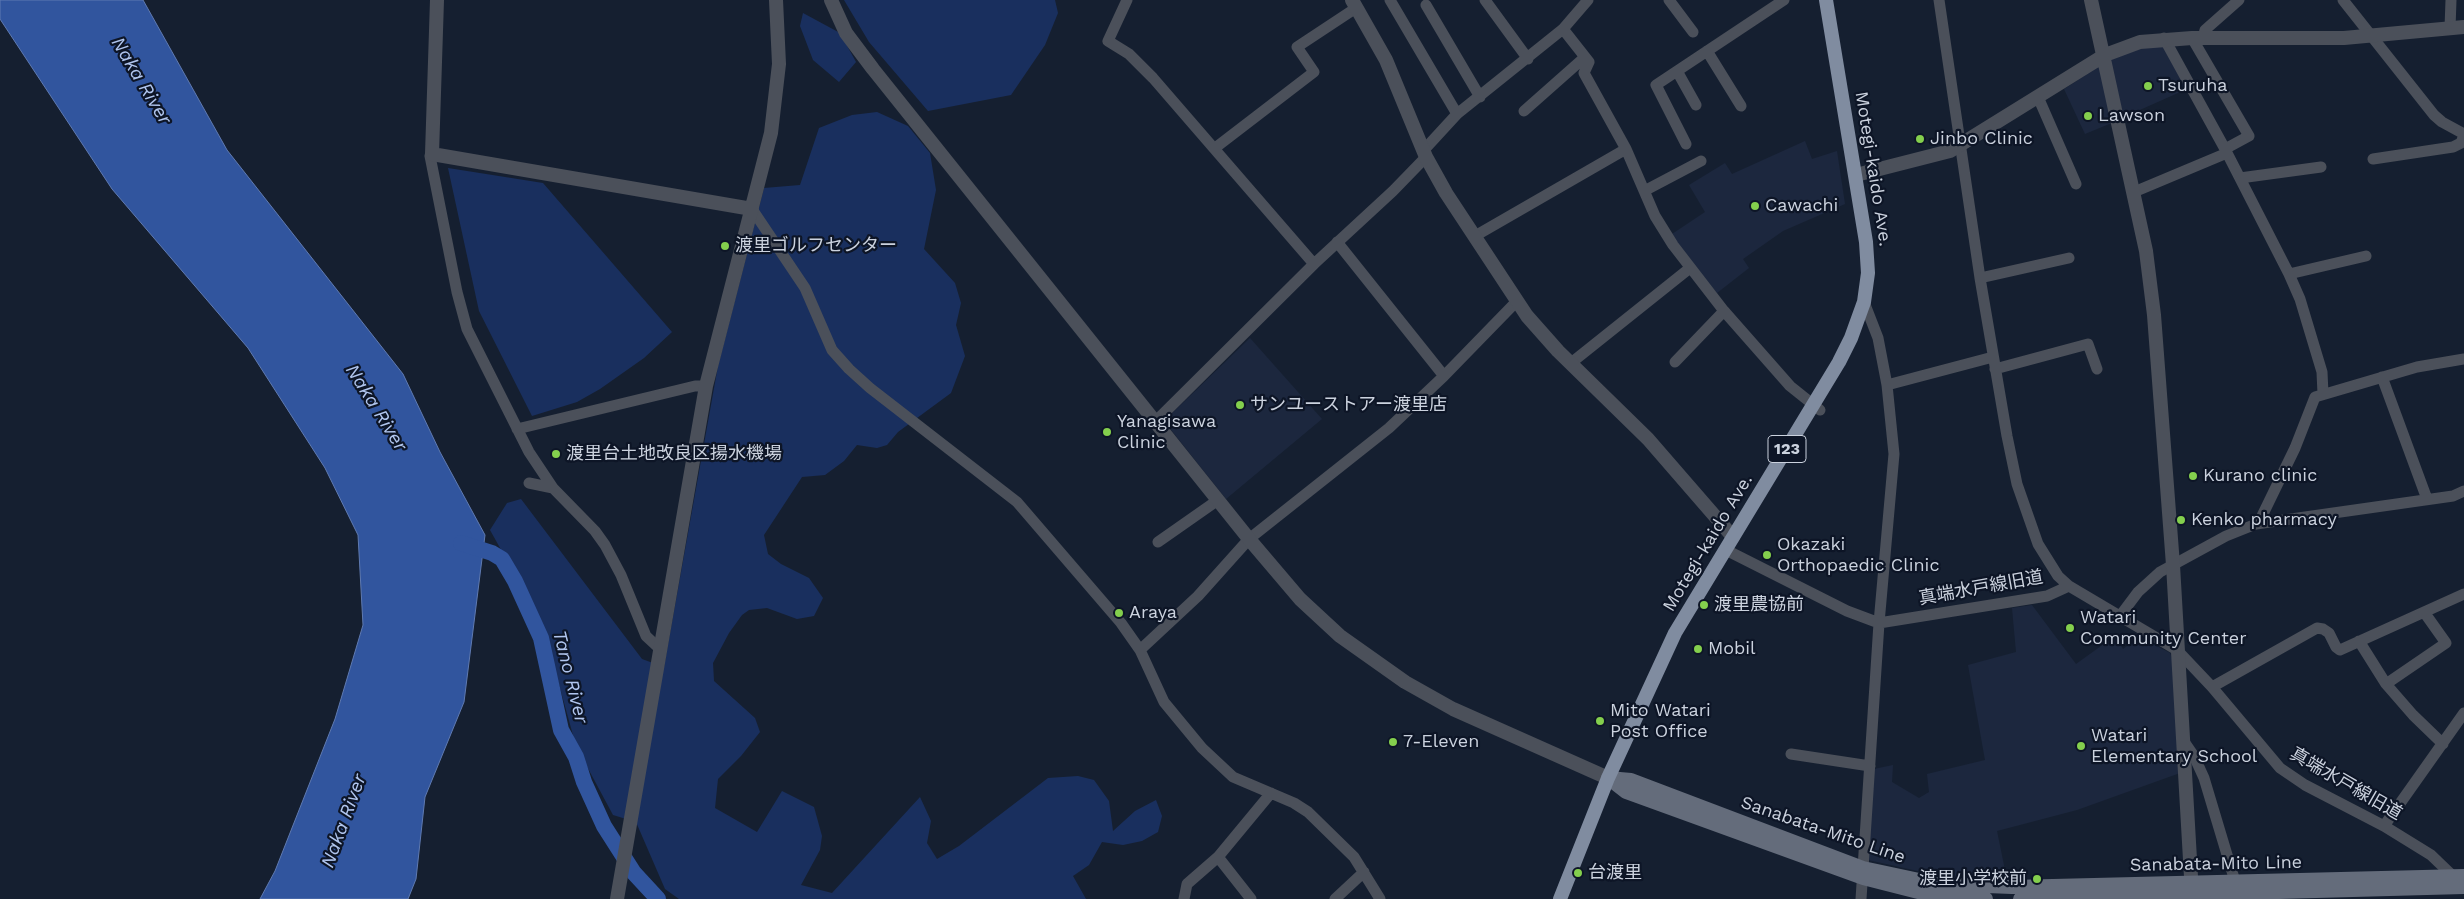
<!DOCTYPE html>
<html>
<head>
<meta charset="utf-8">
<style>
	body { margin:0 }
	canvas { display:block; background:#151f30 }
</style>
</head>
<body>
<canvas width="2464" height="899"></canvas>
<script>
const ctx = document.querySelector('canvas').getContext('2d');
ctx.lineJoin = 'round';
function fillPath(path, color) { ctx.fillStyle = color; ctx.fill(path, 'evenodd'); }
const poly = rows => new Path2D(rows.map(r => 'M' + r).join(''));
function stroke(path, color, width, dash) { ctx.strokeStyle = color; ctx.lineWidth = width; ctx.lineCap = dash ? 'butt' : 'round'; ctx.setLineDash(dash || []); ctx.stroke(path); }
function drawText(font, color, halo, rows, align = 'center') {
  ctx.font = font + ' "Work Sans","Noto Sans JP",sans-serif'; ctx.lineWidth = 4.5; ctx.setLineDash([]); ctx.textBaseline = 'middle'; ctx.strokeStyle = halo; ctx.fillStyle = color; for (const [text, x, y, turn = 0] of rows) {
    ctx.save(); ctx.translate(x, y); ctx.rotate((+turn || 0) * Math.PI / 180); ctx.textAlign = isNaN(turn) ? turn : align; if (halo) ctx.strokeText(text, 0, 0); ctx.fillText(text, 0, 0); ctx.restore();
  }
}
fillPath(poly([
	[2163,42,2187,89,2124,117,2109,59],
	[2100,66,2114,122,2085,134,2064,89],
	[1805,141,1812,159,1837,151,1845,204,1783,231,1743,259,1749,268,1717,293,1669,236,1705,212,1689,185,1725,163,1732,174],
	[1250,338,1322,419,1226,499,1164,421],
	[2032,605,2076,664,2115,636,2123,649,2140,637,2170,653,2174,664,2180,773,2077,810,1997,831,2007,880,1963,881,1868,860,1874,769,1893,765,1892,782,1919,798,1929,792,1927,774,1985,760,1968,665,2016,652,2012,608]
]), '#1c273e');
fillPath(poly([
	[844,0,1055,0,1058,13,1045,45,1011,95,928,111,869,42],
	[803,13,840,33,856,62,839,82,813,60,800,26],
	[877,112,908,126,930,153,936,190,924,249,955,283,961,303,956,325,965,356,951,393,898,432,887,445,877,448,857,445,844,461,825,475,802,477,764,535,768,554,781,564,809,578,823,598,814,616,797,619,767,608,749,610,742,615,729,633,713,663,714,681,755,718,760,732,741,756,718,779,715,808,757,832,782,791,814,807,822,836,820,850,801,885,832,893,920,797,931,821,927,843,937,859,959,846,1048,778,1078,776,1094,780,1109,801,1113,831,1135,811,1156,800,1162,816,1158,832,1142,841,1123,845,1102,842,1089,865,1073,876,1086,899,679,899,665,889,636,822,613,815,576,746,542,623,490,530,507,503,521,499,642,659,664,667,718,366,764,188,800,185,819,128,852,115],
	[448,168,543,183,672,332,644,358,600,389,577,402,532,416,479,311]
]), '#192f5e');
const water = poly([
	[0,0,143,0,227,150,403,374,440,452,485,535,464,702,425,797,416,879,408,899,260,899,275,871,335,719,363,625,358,535,325,468,248,348,112,189,0,19,0,0]
]);
fillPath(water, '#31559e');
stroke(water, '#5f7ab1', 1);
stroke(poly([
	[461,543,492,553,502,559,515,581,541,638,561,730,576,757,584,782,604,826,634,873,658,899]
]), '#31559e', 16);
stroke(poly([
	[1127,0,1108,41,1129,54,1153,78,1314,264],
	[1390,0,1457,114],
	[1485,0,1528,59],
	[1669,0,1693,32],
	[1939,0,1980,278,2007,436,2017,484,2038,544,2058,576,2069,586,2177,650,2212,687,2280,768,2305,785,2384,826,2431,855,2458,881],
	[2343,0,2434,115,2442,122,2464,134],
	[1426,5,1480,97],
	[2450,28,2451,0],
	[1563,29,1589,62,1584,73,1626,149,1655,216,1673,245,1724,311,1790,386,1820,410],
	[2164,38,2225,149],
	[2192,38,2249,136,2225,149,2289,274,2300,299,2322,372,2323,394],
	[2203,38,2205,30,2239,0],
	[1707,51,1741,106],
	[1677,71,1696,105],
	[2038,97,2076,184],
	[1524,111,1585,57],
	[1686,144,1656,85,1784,0],
	[1215,148,1314,72,1297,47,1356,8],
	[1423,151,1457,114,1563,29,1588,0],
	[432,154,430,156,457,292,467,329,529,452,553,488,529,483],
	[2373,159,2453,147,2461,143,2464,135],
	[2240,178,2321,167],
	[1646,190,1701,161],
	[2134,192,2227,153],
	[752,209,805,288,832,350,849,369,870,388,1017,502,1121,623,1140,650,1164,702,1202,748,1233,777,1294,803,1308,812,1354,857,1380,899],
	[1475,236,1626,149],
	[1337,242,1444,376],
	[2289,274,2366,256],
	[1980,278,2069,258],
	[1675,362,1724,311],
	[1571,363,1690,268],
	[1995,369,2088,344,2097,369],
	[2382,377,2427,499],
	[1887,385,1993,357],
	[1155,422,1314,264,1393,191,1426,157],
	[517,429,695,386,706,386],
	[553,488,595,531,605,545,621,575,646,636,660,649],
	[2256,524,2262,516,2295,448,2315,397,2417,367,2464,359],
	[1158,542,1218,500],
	[1726,550,1847,611,1879,623,2047,596,2069,586],
	[2120,616,2138,592,2160,572,2226,536,2256,524,2453,496,2464,491],
	[2359,641,2386,684,2413,715,2443,744],
	[1140,650,1198,596,1249,539,1389,428,1444,376,1517,301],
	[2386,684,2446,643,2424,612],
	[2212,687,2317,628,2323,629,2329,633,2336,647,2340,650,2464,594],
	[2183,740,2194,756,2204,778,2237,888],
	[1791,754,1870,766],
	[2384,826,2464,713],
	[1184,899,1187,884,1218,857],
	[1251,899,1218,857,1271,793],
	[1335,899,1364,872],
	[1861,899,1879,623,1894,454,1887,385,1878,338,1864,302]
]), '#4b505a', 11);
stroke(poly([
	[437,0,432,154,752,209],
	[831,0,846,33,873,69,1249,539,1300,599,1340,636,1405,682,1453,709,1608,778],
	[1352,0,1386,60,1426,157,1446,193,1527,316,1558,351,1648,439,1733,537],
	[2091,0,2146,251,2154,315,2173,565,2192,894],
	[1856,175,1950,151,2105,55,2140,42,2192,38,2344,38,2464,27],
	[617,899,706,386,771,133,779,64,776,0]
]), '#4b505a', 14);
stroke(poly([
	[1608,778,1631,780,1863,868,1938,884,2012,887,2464,876],
	[1608,778,1626,792,1863,878,1934,896,1986,899],
	[2020,899,2464,887]
]), '#646c7b', 14);
stroke(poly([
	[1560,899,1608,778,1675,633,1839,362,1851,338,1864,302,1868,273,1866,242,1826,0]
]), '#808ca0', 14);
for (const [x, y, r, color] of [
	[2148,86,5,"#84cf4d"],
	[2088,116,5,"#84cf4d"],
	[1920,139,5,"#84cf4d"],
	[1755,206,5,"#84cf4d"],
	[725,246,5,"#84cf4d"],
	[1240,405,5,"#84cf4d"],
	[1107,432,5,"#84cf4d"],
	[556,454,5,"#84cf4d"],
	[2193,476,5,"#84cf4d"],
	[2181,520,5,"#84cf4d"],
	[1767,555,5,"#84cf4d"],
	[1704,605,5,"#84cf4d"],
	[1119,613,5,"#84cf4d"],
	[2070,628,5,"#84cf4d"],
	[1698,649,5,"#84cf4d"],
	[1600,721,5,"#84cf4d"],
	[1393,742,5,"#84cf4d"],
	[2081,746,5,"#84cf4d"],
	[1578,873,5,"#84cf4d"],
	[2037,879,5,"#84cf4d"]
]) { const dot = new Path2D(); dot.arc(x, y, r, 0, 2 * Math.PI); ctx.fillStyle = color; ctx.fill(dot); stroke(dot, '#0d1526', 2); }
for (const [x, y, w] of [
	[1787,449,38]
]) { const box = new Path2D(); box.roundRect(x - w / 2, y - 13.5, w, 27, 4); ctx.fillStyle = '#0d1526'; ctx.fill(box); stroke(box, '#cbd2de', 1); }
drawText('bold 16px', '#cbd2de', null, [
	["123",1787,449]
]);
drawText('18px', '#cbd2de', '#0d1526', [
	["Tsuruha",2158,86],
	["Lawson",2098,116],
	["Jinbo Clinic",1930,139],
	["Cawachi",1765,206],
	["渡里ゴルフセンター",735,246],
	["サンユーストアー渡里店",1250,405],
	["Yanagisawa",1117,422],
	["Clinic",1117,443],
	["渡里台土地改良区揚水機場",566,454],
	["Kurano clinic",2203,476],
	["Kenko pharmacy",2191,520],
	["Okazaki",1777,545],
	["Orthopaedic Clinic",1777,566],
	["渡里農協前",1714,605],
	["Araya",1129,613],
	["Watari",2080,618],
	["Community Center",2080,639],
	["Mobil",1708,649],
	["Mito Watari",1610,711],
	["Post Office",1610,732],
	["Watari",2091,736],
	["Elementary School",2091,757],
	["7-Eleven",1403,742],
	["台渡里",1588,873],
	["渡里小学校前",2027,879,"right"]
], 'left');
drawText('18px', '#cbd2de', '#0d1526', [
	["Motegi-kaido Ave.",1873,169,81],
	["Motegi-kaido Ave.",1708,543,-59],
	["真端水戸線旧道",1981,588,-10],
	["真端水戸線旧道",2346,784,30],
	["Sanabata-Mito Line",1823,830,19],
	["Sanabata-Mito Line",2216,864,-1]
]);
drawText('italic 19px', '#b0c5ee', '#0d1526', [
	["Naka River",141,81,59],
	["Naka River",376,408,58],
	["Tano River",570,677,76],
	["Naka River",344,821,-70]
]);
</script>
</body>
</html>
